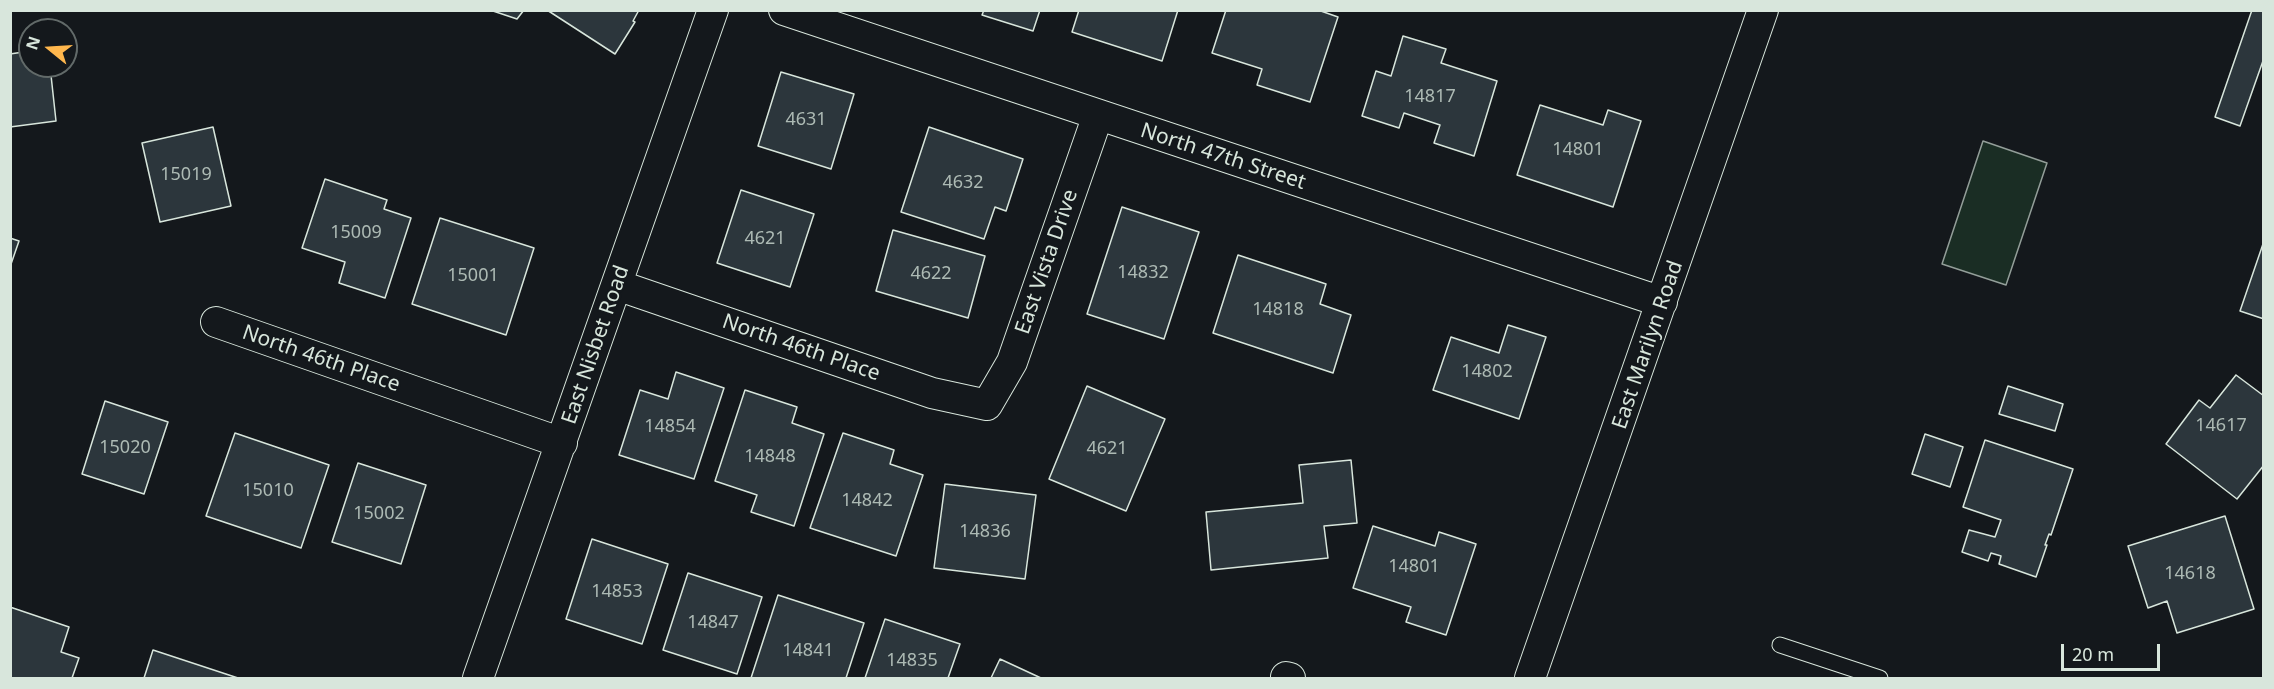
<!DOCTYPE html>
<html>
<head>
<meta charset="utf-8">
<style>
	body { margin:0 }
	#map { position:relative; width:2274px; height:689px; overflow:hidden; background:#14181c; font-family:"Noto Sans",sans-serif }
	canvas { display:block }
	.frame { position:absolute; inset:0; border:12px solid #d8e6dc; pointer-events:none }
	.north { position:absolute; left:18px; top:18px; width:60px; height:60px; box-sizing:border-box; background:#14181c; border:2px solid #626a69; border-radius:50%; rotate:288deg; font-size:16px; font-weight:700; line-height:24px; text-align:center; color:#d8e6dc }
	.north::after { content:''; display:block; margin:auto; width:21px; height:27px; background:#ffb74d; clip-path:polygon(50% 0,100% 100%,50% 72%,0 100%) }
	.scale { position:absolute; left:2061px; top:644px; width:99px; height:27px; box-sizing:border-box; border:3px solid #d8e6dc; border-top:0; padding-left:8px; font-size:18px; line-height:21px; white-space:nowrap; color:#d8e6dc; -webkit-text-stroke:4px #14181c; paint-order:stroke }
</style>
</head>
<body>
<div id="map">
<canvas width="2274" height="689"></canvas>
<div class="frame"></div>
<div class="north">N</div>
<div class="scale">20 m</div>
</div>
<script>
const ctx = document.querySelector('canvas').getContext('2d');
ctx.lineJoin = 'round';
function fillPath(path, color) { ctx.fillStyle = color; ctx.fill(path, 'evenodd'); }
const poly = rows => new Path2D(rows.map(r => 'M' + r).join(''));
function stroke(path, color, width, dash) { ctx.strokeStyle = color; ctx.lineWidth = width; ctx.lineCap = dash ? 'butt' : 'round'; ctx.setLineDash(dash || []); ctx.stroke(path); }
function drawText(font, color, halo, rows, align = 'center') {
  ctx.font = font + ' "Noto Sans",sans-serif'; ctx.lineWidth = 4.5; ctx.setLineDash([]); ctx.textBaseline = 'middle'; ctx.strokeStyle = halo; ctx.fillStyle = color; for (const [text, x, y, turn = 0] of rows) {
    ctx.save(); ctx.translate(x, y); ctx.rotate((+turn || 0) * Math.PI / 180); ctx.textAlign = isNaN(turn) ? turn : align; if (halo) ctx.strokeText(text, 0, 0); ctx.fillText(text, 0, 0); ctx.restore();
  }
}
const green = poly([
	[1983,141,2047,163,2006,285,1942,264,1983,141]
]);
fillPath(green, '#1a2d24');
stroke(green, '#939e99', 1.5);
const building = poly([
	[490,10,524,10,517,19,490,10],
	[547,10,639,10,633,21,635,22,615,54,547,10],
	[984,10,1040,10,1033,31,982,15,984,10],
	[1079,10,1178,10,1162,61,1072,32,1079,10],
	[1226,10,1318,10,1338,17,1310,102,1257,85,1262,69,1212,53,1226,10],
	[2252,10,2264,10,2264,58,2240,126,2215,117,2252,10],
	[1403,36,1446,49,1441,63,1497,81,1474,156,1434,143,1440,125,1404,113,1399,128,1362,116,1376,71,1391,76,1403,36],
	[30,51,30,66,50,66,56,121,10,127,10,54,30,51],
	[781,72,854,94,831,169,758,146,781,72],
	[1540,105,1603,125,1608,110,1641,121,1613,207,1517,175,1540,105],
	[213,127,231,206,160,222,142,143,213,127],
	[929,127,1023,159,1006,211,995,207,984,239,901,212,929,127],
	[325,179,387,200,384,209,411,218,385,298,339,283,345,262,302,248,325,179],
	[741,190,814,214,790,287,717,263,741,190],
	[1122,207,1199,232,1164,339,1087,314,1122,207],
	[440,218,534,248,506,335,412,304,440,218],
	[893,230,985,256,968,318,876,291,893,230],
	[10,238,19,241,10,267,10,238],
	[2264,241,2264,319,2240,311,2264,241],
	[1238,255,1326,284,1320,304,1351,315,1333,373,1213,333,1238,255],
	[1508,325,1546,337,1519,419,1433,390,1451,337,1499,353,1508,325],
	[676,372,724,388,694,479,619,455,640,390,668,399,676,372],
	[2236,375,2264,396,2264,465,2237,499,2166,444,2199,400,2210,408,2236,375],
	[1087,386,1165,419,1126,511,1049,479,1087,386],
	[2008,386,2063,404,2055,431,1999,414,2008,386],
	[745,390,797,407,792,423,824,434,794,526,751,512,757,495,715,481,745,390],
	[105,401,168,422,144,494,82,474,105,401],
	[235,433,329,465,301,548,206,516,235,433],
	[843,433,894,450,890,464,923,475,896,556,810,528,843,433],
	[1925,434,1963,447,1950,487,1912,474,1925,434],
	[1985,440,2073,469,2051,535,2049,534,2045,545,2047,545,2036,577,1999,564,2001,556,1991,553,1988,561,1962,552,1969,530,1995,537,2001,520,1963,507,1985,440],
	[1351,460,1357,523,1324,526,1328,558,1211,570,1206,512,1303,503,1299,465,1351,460],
	[358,463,426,485,401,564,332,542,358,463],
	[945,484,1036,495,1025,579,934,568,945,484],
	[2225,516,2254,609,2177,633,2167,601,2148,608,2128,546,2225,516],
	[1373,526,1435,546,1439,532,1476,544,1446,635,1406,622,1411,607,1353,588,1373,526],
	[592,539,668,564,642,644,566,619,592,539],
	[688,573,762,597,737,674,663,650,688,573],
	[778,595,864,623,846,678,751,678,778,595],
	[10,607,69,627,61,652,79,658,72,678,10,678,10,607],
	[885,619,960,644,948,678,865,678,885,619],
	[153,650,238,678,144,678,153,650],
	[1000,659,1041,678,991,678,1000,659]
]);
fillPath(building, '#2c363c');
stroke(building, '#d8e6dc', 1.5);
const service = poly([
	[1780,645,1880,678]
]);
const minor = poly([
	[784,10,1662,302],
	[617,285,932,393,987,405,1012,362,1098,115],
	[216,322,562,443],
	[1286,677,1290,678],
	[478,678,713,10],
	[1530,678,1763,10]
]);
stroke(service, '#d8e6dc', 17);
stroke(minor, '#d8e6dc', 32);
stroke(service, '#14181c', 15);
stroke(minor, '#14181c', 30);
drawText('18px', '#adbab4', null, [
	["14817",1430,97],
	["4631",806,120],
	["14801",1578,150],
	["15019",186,175],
	["4632",963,183],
	["15009",356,233],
	["4621",765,239],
	["14832",1143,273],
	["4622",931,274],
	["15001",473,276],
	["14818",1278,310],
	["14802",1487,372],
	["14617",2221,426],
	["14854",670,427],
	["15020",125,448],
	["4621",1107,449],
	["14848",770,457],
	["15010",268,491],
	["14842",867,501],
	["15002",379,514],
	["14836",985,532],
	["14801",1414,567],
	["14618",2190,574],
	["14853",617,592],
	["14847",713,623],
	["14841",808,651],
	["14835",912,661]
]);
drawText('21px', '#d8e6dc', '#14181c', [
	["North 47th Street",1223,157,18],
	["East Vista Drive",1047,262,-71],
	["East Nisbet Road",596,345,-71],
	["East Marilyn Road",1648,345,-71],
	["North 46th Place",801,348,19],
	["North 46th Place",321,359,19]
]);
</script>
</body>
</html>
